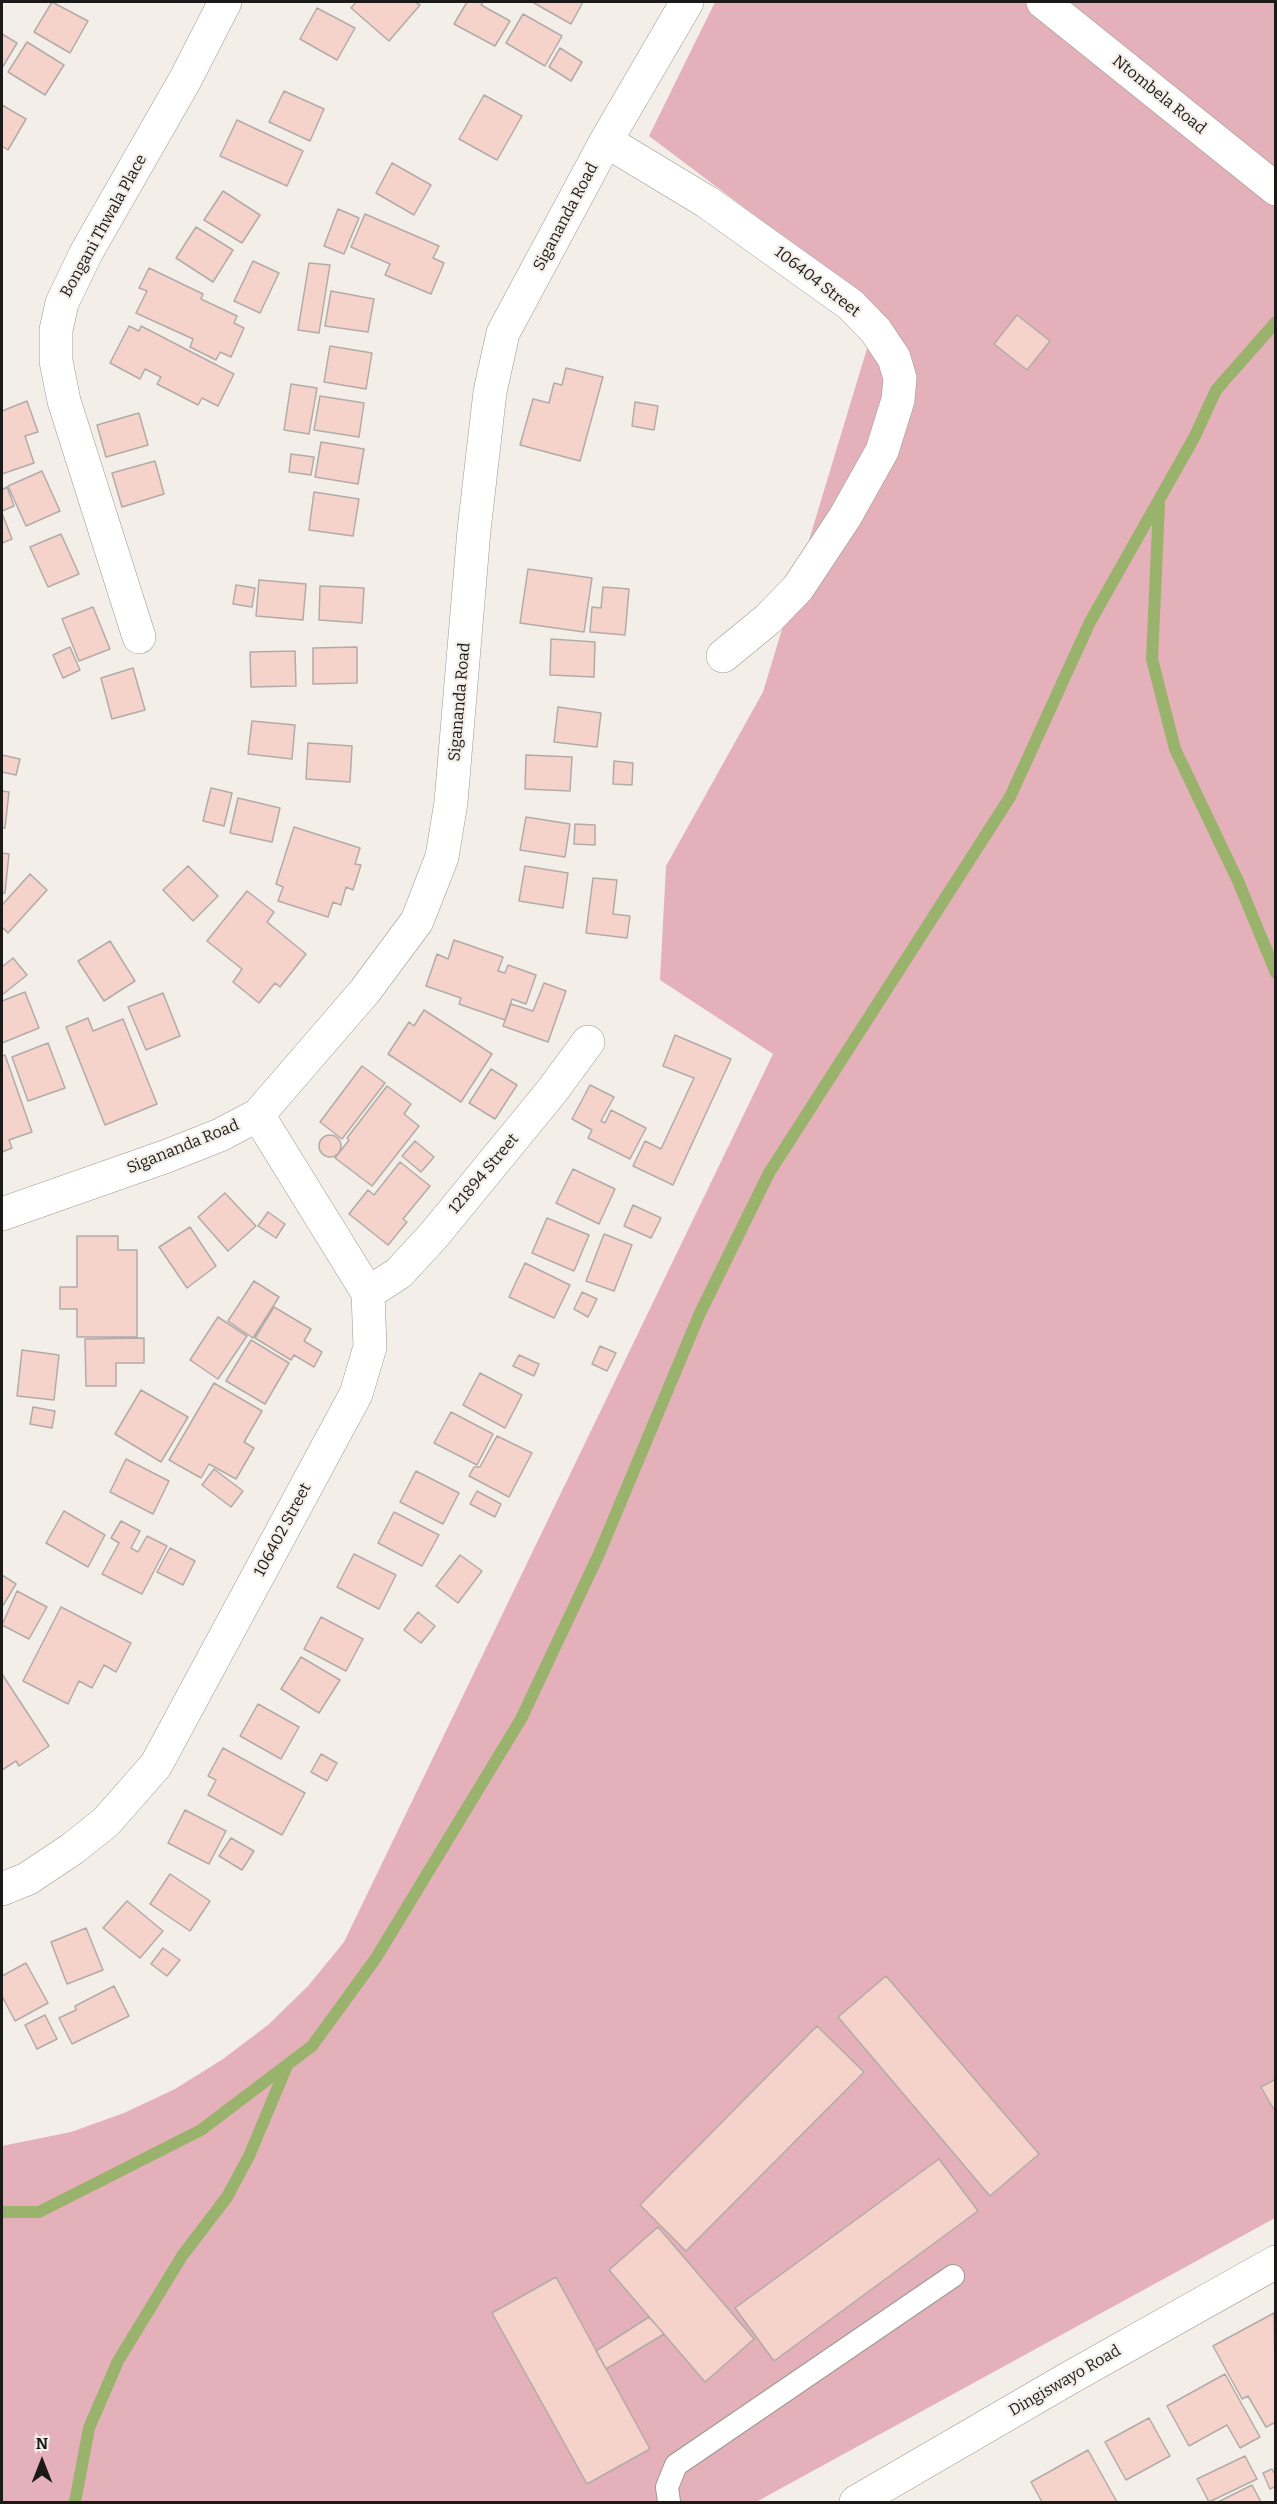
<!DOCTYPE html>
<html>
<head>
<meta charset="utf-8">
<style>
	body { margin:0 }
	#map { position:relative; width:1277px; height:2504px; overflow:hidden; background:#f4eee9; font-family:Bitter,serif }
	canvas { display:block }
	.frame { position:absolute; inset:0; border:3px solid #1c1a18; pointer-events:none }
	.north { position:absolute; left:12px; top:2432px; width:60px; height:60px; -webkit-text-stroke:4px #f4eee9; paint-order:stroke; rotate:0deg; font-size:16px; font-weight:700; line-height:24px; text-align:center; color:#1c1a18 }
	.north::after { content:''; display:block; margin:auto; width:21px; height:27px; background:#1c1a18; clip-path:polygon(50% 0,100% 100%,50% 72%,0 100%) }
</style>
</head>
<body>
<div id="map">
<canvas width="1277" height="2504"></canvas>
<div class="frame"></div>
<div class="north">N</div>
</div>
<script>
const ctx = document.querySelector('canvas').getContext('2d');
ctx.lineJoin = 'round';
function fillPath(path, color) { ctx.fillStyle = color; ctx.fill(path, 'evenodd'); }
const poly = rows => new Path2D(rows.map(r => 'M' + r).join(''));
function stroke(path, color, width, dash) { ctx.strokeStyle = color; ctx.lineWidth = width; ctx.lineCap = dash ? 'butt' : 'round'; ctx.setLineDash(dash || []); ctx.stroke(path); }
function drawText(font, color, halo, rows, align = 'center') {
  ctx.font = font + ' Bitter,serif'; ctx.lineWidth = 4.5; ctx.setLineDash([]); ctx.textBaseline = 'middle'; ctx.strokeStyle = halo; ctx.fillStyle = color; for (const [text, x, y, turn = 0] of rows) {
    ctx.save(); ctx.translate(x, y); ctx.rotate((+turn || 0) * Math.PI / 180); ctx.textAlign = isNaN(turn) ? turn : align; if (halo) ctx.strokeText(text, 0, 0); ctx.fillText(text, 0, 0); ctx.restore();
  }
}
fillPath(poly([
	[715,2,1275,2,1275,2218,756,2502,2,2502,2,2146,71,2132,124,2113,175,2089,223,2059,268,2025,308,1986,344,1942,773,1054,660,980,666,866,763,692,879,309,649,136]
]), '#e4b0ba');
stroke(poly([
	[1159,504,1152,659,1175,749,1238,881,1276,973],
	[2,2212,39,2212,201,2130,312,2046,376,1958,521,1719,599,1554,700,1313,769,1173,1010,797,1090,622,1195,436,1216,390,1276,322],
	[75,2502,89,2428,118,2361,182,2256,227,2197,249,2156,286,2068]
]), '#99b36c', 12);
const building = poly([
	[52,2,88,21,70,53,34,32,52,2],
	[356,2,415,2,420,5,389,41,351,8,356,2],
	[467,2,483,2,481,5,510,21,495,46,454,24,467,2],
	[535,2,583,2,571,24,534,3,535,2],
	[317,8,355,28,337,60,300,39,317,8],
	[523,14,562,36,545,66,506,43,523,14],
	[2,34,17,43,2,68,2,34],
	[27,42,64,65,45,95,8,72,27,42],
	[560,48,582,62,571,81,549,67,560,48],
	[284,91,324,109,310,141,269,122,284,91],
	[484,95,522,116,497,160,459,139,484,95],
	[2,105,26,119,8,150,2,146,2,105],
	[237,120,303,151,287,186,220,156,237,120],
	[392,163,431,185,414,215,376,193,392,163],
	[223,191,260,215,242,243,204,220,223,191],
	[338,209,359,218,344,254,324,246,338,209],
	[365,214,439,246,433,258,444,263,431,294,385,275,390,264,351,247,365,214],
	[196,227,233,250,213,282,176,258,196,227],
	[253,261,279,273,260,313,234,301,253,261],
	[309,263,330,265,319,333,298,330,309,263],
	[149,268,203,294,201,299,237,316,234,323,244,328,231,357,220,352,216,360,190,347,193,339,136,313,147,291,139,288,149,268],
	[331,291,374,299,368,332,325,326,331,291],
	[1017,315,1050,341,1027,370,994,344,1017,315],
	[129,326,139,331,141,326,234,374,218,406,202,398,198,405,157,384,161,377,145,369,140,379,110,363,129,326],
	[330,346,372,353,366,389,324,382,330,346],
	[566,368,603,377,580,461,520,445,533,399,549,403,554,383,562,385,566,368],
	[291,384,317,388,309,434,284,430,291,384],
	[320,396,364,403,359,437,314,430,320,396],
	[27,401,38,432,25,436,34,463,2,474,2,411,27,401],
	[635,402,658,406,654,430,632,426,635,402],
	[139,413,148,445,106,457,97,425,139,413],
	[321,442,364,449,358,484,315,477,321,442],
	[291,454,314,457,311,475,289,472,291,454],
	[155,461,164,494,122,507,112,473,155,461],
	[42,471,60,511,26,526,8,486,42,471],
	[7,487,14,506,2,511,2,490,7,487],
	[314,492,359,499,353,536,309,530,314,492],
	[2,513,12,539,2,543,2,513],
	[61,534,79,574,48,587,30,547,61,534],
	[528,569,592,578,584,632,520,623,528,569],
	[259,580,306,584,303,620,256,616,259,580],
	[236,585,255,588,252,607,233,604,236,585],
	[320,586,364,588,362,623,319,620,320,586],
	[603,587,629,589,625,635,590,632,592,607,601,608,603,587],
	[93,607,110,649,79,661,62,619,93,607],
	[551,639,595,642,594,677,550,675,551,639],
	[70,647,80,670,63,678,53,655,70,647],
	[357,647,357,683,313,684,313,648,357,647],
	[295,651,296,686,251,687,250,652,295,651],
	[133,668,145,710,112,719,101,678,133,668],
	[558,707,601,713,597,747,554,742,558,707],
	[252,721,295,725,292,759,248,754,252,721],
	[308,743,352,746,350,782,306,779,308,743],
	[2,755,20,759,16,775,2,772,2,755],
	[526,755,572,757,570,791,525,789,526,755],
	[614,761,633,763,632,785,613,784,614,761],
	[211,788,232,793,224,826,203,821,211,788],
	[2,791,9,792,5,828,2,828,2,791],
	[238,798,280,808,272,842,230,833,238,798],
	[526,817,570,824,565,857,520,850,526,817],
	[575,824,595,825,595,845,574,844,575,824],
	[294,827,360,848,355,864,361,865,353,890,346,887,341,905,333,902,328,917,278,901,283,887,276,884,294,827],
	[2,853,9,854,5,893,2,893,2,853],
	[188,866,218,896,193,921,163,890,188,866],
	[525,866,568,873,563,908,519,901,525,866],
	[30,874,47,890,8,933,2,927,2,905,30,874],
	[593,878,617,880,613,914,630,916,627,938,586,933,593,878],
	[247,891,274,912,267,922,306,954,280,987,275,983,259,1003,233,982,242,969,207,941,247,891],
	[454,940,503,957,498,971,505,973,508,965,536,975,526,1004,512,999,505,1020,459,1004,461,998,426,986,437,954,448,959,454,940],
	[110,941,135,981,104,1001,78,961,110,941],
	[13,958,27,975,2,995,2,967,13,958],
	[544,983,566,991,548,1042,503,1026,511,1004,533,1011,544,983],
	[25,992,39,1028,2,1043,2,1001,25,992],
	[163,993,180,1036,146,1050,128,1007,163,993],
	[424,1010,492,1054,461,1102,388,1054,409,1022,414,1026,424,1010],
	[88,1018,93,1031,123,1019,157,1104,105,1125,66,1027,88,1018],
	[675,1035,731,1059,673,1185,633,1166,645,1141,661,1149,694,1078,663,1066,675,1035],
	[48,1043,65,1088,28,1101,12,1057,48,1043],
	[5,1055,32,1132,9,1140,12,1148,2,1152,2,1056,5,1055],
	[362,1066,385,1083,342,1139,320,1122,362,1066],
	[491,1069,517,1085,495,1119,469,1103,491,1069],
	[590,1085,614,1097,601,1121,605,1123,611,1110,646,1128,630,1159,588,1138,592,1130,572,1119,590,1085],
	[387,1086,411,1104,404,1114,419,1126,372,1186,335,1158,349,1140,347,1138,387,1086],
	'319 1146a11 11 0 1 1 22 0a11 11 0 1 1-22 0Z',
	[415,1141,434,1157,421,1172,402,1156,415,1141],
	[400,1162,430,1186,403,1219,407,1222,388,1245,349,1214,368,1190,374,1195,400,1162],
	[573,1169,615,1189,599,1224,556,1203,573,1169],
	[225,1193,256,1226,228,1251,198,1217,225,1193],
	[633,1205,661,1218,651,1238,624,1226,633,1205],
	[268,1212,285,1224,276,1238,258,1226,268,1212],
	[547,1218,589,1235,574,1271,532,1253,547,1218],
	[190,1227,216,1266,187,1288,159,1247,190,1227],
	[604,1234,632,1245,614,1291,586,1281,604,1234],
	[77,1236,118,1236,118,1250,137,1250,137,1337,77,1337,77,1309,60,1309,60,1287,77,1287,77,1236],
	[525,1263,570,1285,554,1318,509,1297,525,1263],
	[254,1281,279,1297,253,1338,228,1321,254,1281],
	[582,1292,597,1299,588,1317,574,1309,582,1292],
	[274,1307,311,1329,304,1341,322,1352,314,1367,294,1355,291,1360,255,1338,274,1307],
	[218,1317,247,1336,218,1379,190,1360,218,1317],
	[144,1338,144,1363,116,1363,116,1386,86,1386,85,1339,144,1338],
	[251,1340,289,1363,265,1404,226,1381,251,1340],
	[600,1346,616,1353,607,1371,592,1364,600,1346],
	[22,1350,59,1355,54,1400,17,1396,22,1350],
	[519,1355,539,1364,534,1376,513,1366,519,1355],
	[480,1373,522,1395,505,1428,463,1405,480,1373],
	[214,1383,262,1411,244,1442,254,1448,236,1479,209,1464,201,1478,169,1460,214,1383],
	[141,1390,188,1417,161,1462,115,1434,141,1390],
	[33,1407,55,1411,52,1428,30,1424,33,1407],
	[451,1412,493,1434,477,1465,434,1443,451,1412],
	[497,1436,532,1453,509,1497,469,1476,474,1467,480,1467,497,1436],
	[126,1459,169,1481,153,1514,110,1492,126,1459],
	[214,1469,243,1491,231,1507,202,1485,214,1469],
	[416,1471,459,1493,443,1524,400,1502,416,1471],
	[477,1491,501,1504,495,1517,470,1504,477,1491],
	[64,1511,105,1535,88,1567,46,1543,64,1511],
	[394,1512,439,1535,422,1566,378,1543,394,1512],
	[121,1521,140,1531,131,1548,138,1552,147,1536,167,1546,142,1594,102,1574,119,1543,111,1538,121,1521],
	[170,1548,195,1561,183,1585,157,1572,170,1548],
	[354,1554,396,1575,379,1609,337,1587,354,1554],
	[460,1555,482,1571,458,1603,436,1586,460,1555],
	[2,1575,16,1584,2,1607,2,1575],
	[17,1591,47,1607,29,1639,2,1625,17,1591],
	[61,1607,131,1643,116,1672,104,1665,92,1688,79,1681,68,1704,23,1681,61,1607],
	[418,1612,435,1626,421,1643,404,1630,418,1612],
	[321,1617,363,1639,346,1671,304,1649,321,1617],
	[301,1657,340,1680,319,1713,281,1689,301,1657],
	[2,1674,49,1746,19,1766,16,1761,2,1770,2,1674],
	[258,1704,299,1727,281,1759,240,1736,258,1704],
	[223,1748,305,1793,282,1835,208,1795,216,1780,208,1776,223,1748],
	[321,1754,337,1763,327,1781,311,1772,321,1754],
	[185,1810,226,1831,209,1864,168,1843,185,1810],
	[231,1838,254,1851,242,1870,219,1856,231,1838],
	[170,1874,210,1901,190,1931,150,1904,170,1874],
	[127,1901,163,1931,140,1958,103,1928,127,1901],
	[86,1928,103,1970,67,1984,51,1942,86,1928],
	[163,1948,180,1960,167,1976,151,1964,163,1948],
	[26,1963,48,2003,15,2021,2,1996,2,1976,26,1963],
	[886,1976,1039,2154,990,2196,838,2017,886,1976],
	[114,1986,129,2016,72,2044,59,2018,76,2010,75,2006,114,1986],
	[45,2015,57,2039,37,2049,25,2025,45,2015],
	[817,2026,864,2072,686,2251,640,2205,817,2026],
	[1276,2079,1276,2113,1261,2087,1276,2079],
	[939,2159,978,2211,774,2361,735,2308,939,2159],
	[658,2227,754,2339,705,2382,609,2270,658,2227],
	[556,2277,650,2449,587,2484,492,2313,556,2277],
	[1274,2313,1276,2422,1266,2427,1248,2396,1242,2399,1213,2346,1274,2313],
	[649,2317,664,2334,606,2369,596,2351,649,2317],
	[1225,2374,1260,2437,1240,2448,1227,2425,1189,2446,1167,2406,1225,2374],
	[1149,2418,1170,2456,1126,2480,1105,2442,1149,2418],
	[1088,2450,1117,2502,1042,2502,1031,2482,1088,2450],
	[1245,2456,1257,2479,1209,2502,1197,2479,1245,2456],
	[1272,2469,1276,2476,1276,2486,1270,2489,1263,2473,1272,2469],
	[1252,2485,1261,2502,1218,2502,1252,2485]
]);
fillPath(building, '#f5d3ca');
stroke(building, '#b3aba9', 1.5);
const lane = poly([
	[669,2502,667,2487,676,2465,953,2276]
]);
const street = poly([
	[1043,2,1276,189],
	[606,141,707,202,851,305,876,331,894,358,900,378,898,400,882,451,845,517,798,588,768,619,723,656],
	[139,637,64,401,56,361,56,330,62,303,86,253,185,80,225,2],
	[2,1214,167,1156,220,1135,258,1115,365,991,417,921,442,857,451,802,474,530,490,392,503,333,606,141,687,2],
	[368,1293,399,1273,434,1235,552,1091,588,1042],
	[2,1889,27,1879,72,1849,106,1822,156,1765,356,1394,370,1347,368,1293,258,1115],
	[856,2502,1071,2377,1276,2262]
]);
stroke(lane, '#9d9893', 24);
stroke(street, '#9d9893', 34);
stroke(lane, '#fff', 22);
stroke(street, '#fff', 33);
drawText('16px', '#1c1a18', '#f4eee9', [
	["Ntombela Road",1159,95,39],
	["Sigananda Road",566,217,-62],
	["Bongani Thwala Place",104,226,-61],
	["106404 Street",817,282,38],
	["Sigananda Road",460,702,-85],
	["Sigananda Road",183,1147,-22],
	["121894 Street",484,1174,-50],
	["106402 Street",283,1530,-62],
	["Dingiswayo Road",1065,2381,-30]
]);
</script>
</body>
</html>
